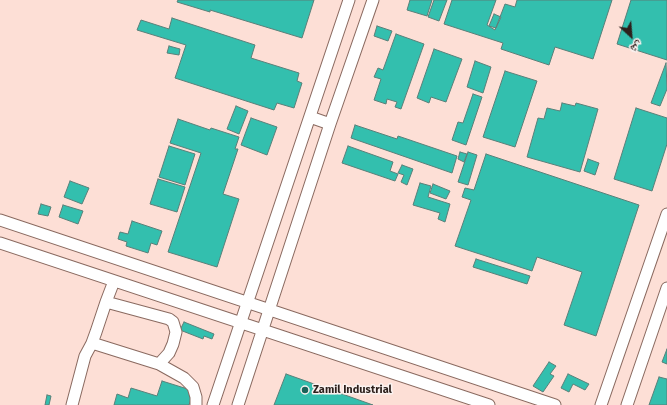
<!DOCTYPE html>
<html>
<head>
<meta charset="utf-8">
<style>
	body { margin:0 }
	#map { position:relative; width:667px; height:405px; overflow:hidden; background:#fddfd6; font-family:"Fira Sans","Noto Naskh Arabic",sans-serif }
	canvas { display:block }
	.north { position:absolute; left:611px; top:16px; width:40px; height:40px; -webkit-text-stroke:3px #faf2f0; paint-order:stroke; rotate:154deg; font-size:11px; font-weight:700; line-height:16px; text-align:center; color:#2d201c }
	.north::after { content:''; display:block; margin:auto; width:14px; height:18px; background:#2d201c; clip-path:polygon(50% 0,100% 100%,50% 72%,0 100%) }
</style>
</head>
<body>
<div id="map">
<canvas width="667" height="405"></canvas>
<div class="north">ش</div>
</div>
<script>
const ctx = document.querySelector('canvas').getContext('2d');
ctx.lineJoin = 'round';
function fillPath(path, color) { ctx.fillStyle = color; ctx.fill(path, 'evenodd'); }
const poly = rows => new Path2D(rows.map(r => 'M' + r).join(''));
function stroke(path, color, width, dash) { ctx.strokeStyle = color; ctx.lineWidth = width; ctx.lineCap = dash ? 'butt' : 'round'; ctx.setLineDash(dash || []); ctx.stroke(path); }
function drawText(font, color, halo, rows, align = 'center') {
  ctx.font = font + ' "Fira Sans",sans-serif'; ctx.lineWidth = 3; ctx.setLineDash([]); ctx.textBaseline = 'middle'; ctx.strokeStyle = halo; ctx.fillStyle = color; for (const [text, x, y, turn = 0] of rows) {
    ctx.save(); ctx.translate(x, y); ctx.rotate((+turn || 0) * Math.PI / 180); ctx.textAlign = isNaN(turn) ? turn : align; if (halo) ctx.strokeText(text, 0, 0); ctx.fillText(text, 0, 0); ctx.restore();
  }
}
const building = poly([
	[178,0,314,0,302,38,210,10,210,12,177,2,178,0],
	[410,0,432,0,427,16,407,10,410,0],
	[434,0,447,0,439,21,428,17,434,0],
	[452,0,496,0,487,25,495,30,505,4,515,7,517,0,612,0,593,59,555,47,549,65,501,49,503,43,444,24,452,0],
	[631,0,667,0,667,60,617,44,631,0],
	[494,14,501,17,496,28,489,26,494,14],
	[172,18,255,45,251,58,299,73,297,81,302,83,294,108,277,103,274,110,175,78,186,45,137,30,141,20,169,29,172,18],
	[377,26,392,31,388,41,374,36,377,26],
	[396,34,424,44,401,109,395,107,397,102,387,99,386,104,374,100,381,79,374,77,378,68,383,70,396,34],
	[169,46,180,49,179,55,167,53,169,46],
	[434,49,462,59,446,102,431,97,429,103,417,98,434,49],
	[475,61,491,67,483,93,467,87,475,61],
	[666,63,667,89,660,106,651,103,666,63],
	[505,71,537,81,515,147,483,137,505,71],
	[473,94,482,97,466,145,452,140,458,122,463,123,473,94],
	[562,103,575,106,576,103,598,109,580,172,527,157,538,118,544,119,547,108,560,111,562,103],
	[236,106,248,111,239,134,227,129,236,106],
	[636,108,667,118,667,144,652,191,614,179,636,108],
	[251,118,277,127,267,155,241,145,251,118],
	[178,119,210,130,211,128,239,137,235,149,238,149,223,194,239,199,217,267,168,252,201,153,170,143,178,119],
	[355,125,397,139,398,136,457,156,452,173,351,138,355,125],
	[169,146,195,154,185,185,159,177,169,146],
	[348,146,393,162,390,171,398,174,395,181,342,163,348,146],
	[460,152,467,154,464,162,458,159,460,152],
	[468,152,477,155,468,185,458,182,468,152],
	[486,154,639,205,596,336,564,325,582,272,537,257,532,271,455,246,471,200,462,197,465,188,474,190,486,154],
	[588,159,599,163,595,175,584,171,588,159],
	[402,165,413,169,407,185,401,182,404,175,398,173,402,165],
	[158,179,185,187,177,212,150,204,158,179],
	[70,181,89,188,82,204,64,197,70,181],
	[420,183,431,186,428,197,450,204,445,222,438,219,440,213,413,205,420,183],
	[433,184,450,191,446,199,430,193,433,184],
	[41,204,51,207,48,216,38,214,41,204],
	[63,205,83,211,78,224,59,217,63,205],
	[132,221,162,231,157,245,151,243,148,253,126,246,127,242,118,239,120,232,128,234,132,221],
	[476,259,530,276,527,284,473,267,476,259],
	[184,322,214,334,212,339,204,336,203,339,180,330,184,322],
	[667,349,667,364,662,362,667,349],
	[549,362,556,366,550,374,554,376,543,392,533,386,549,362],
	[286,374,373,405,274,405,286,374],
	[568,374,589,384,585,390,573,384,569,392,561,388,568,374],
	[659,377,667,379,667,405,649,405,659,377],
	[162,381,194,391,189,405,114,405,117,394,128,398,131,388,157,396,162,381],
	[47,395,51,396,49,405,45,405,47,395]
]);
fillPath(building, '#33bfae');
stroke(building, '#598079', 1);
const minor = poly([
	[310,117,330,124],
	[0,220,555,405],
	[0,243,489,405],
	[106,302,169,319,173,322,176,332,173,344,169,353,159,364,92,343,96,332,106,302,114,281],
	[159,364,184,378,193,387,196,397,196,405],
	[72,405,85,356,92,343],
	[213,405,349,0],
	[238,405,330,124,373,0],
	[601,405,667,214],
	[627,405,667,288]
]);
stroke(minor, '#8a6a60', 13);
stroke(minor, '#fff', 11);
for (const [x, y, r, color] of [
	[305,390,4,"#1a645a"]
]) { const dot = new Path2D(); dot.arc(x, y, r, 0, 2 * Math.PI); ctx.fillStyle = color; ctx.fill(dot); stroke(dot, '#faf2f0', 1.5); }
drawText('bold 11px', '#2d201c', '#faf2f0', [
	["Zamil Industrial",313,390]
], 'left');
</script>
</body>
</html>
